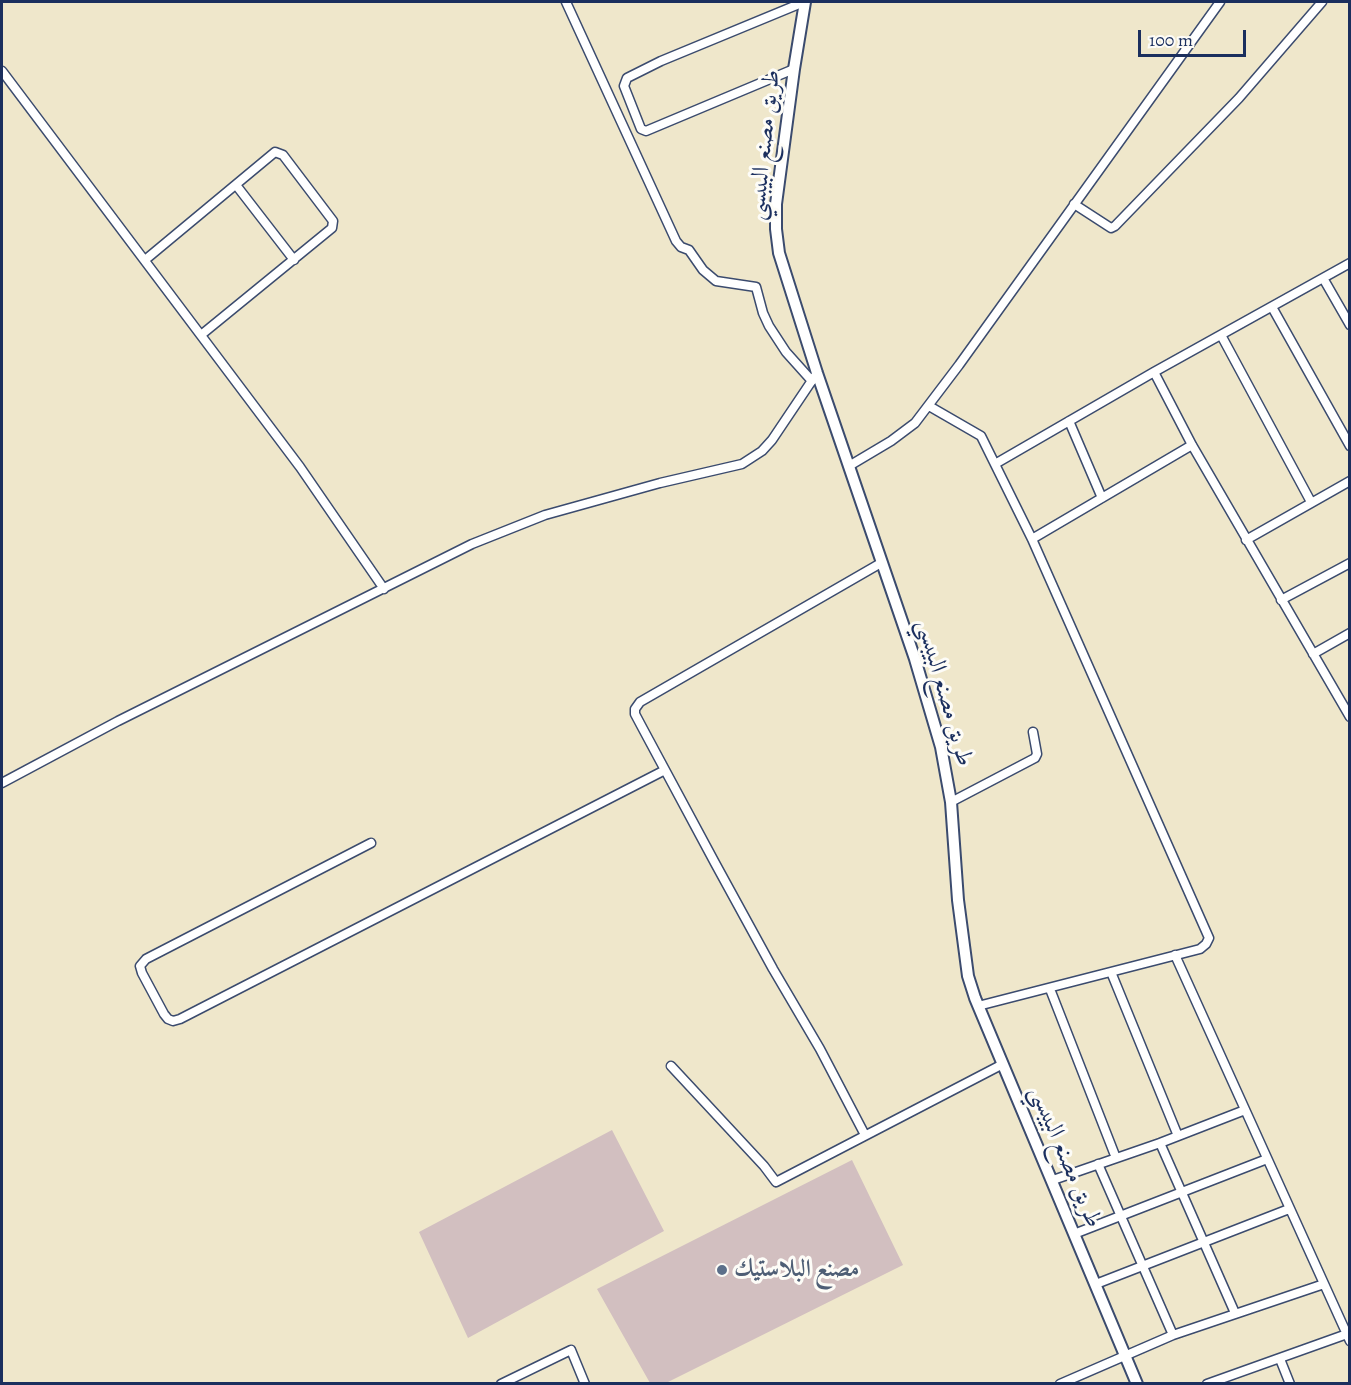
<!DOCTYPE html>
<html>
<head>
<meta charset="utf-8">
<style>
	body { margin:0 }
	#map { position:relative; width:1351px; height:1385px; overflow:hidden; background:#efe7cb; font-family:Alegreya,serif }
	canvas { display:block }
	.frame { position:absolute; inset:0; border:3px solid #1b2f5e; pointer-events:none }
	.scale { position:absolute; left:1138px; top:30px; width:108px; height:27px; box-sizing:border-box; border:3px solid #1b2f5e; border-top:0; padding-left:8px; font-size:18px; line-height:21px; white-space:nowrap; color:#1b2f5e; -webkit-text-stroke:4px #fdfcf7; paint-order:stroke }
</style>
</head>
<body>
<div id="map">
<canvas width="1351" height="1385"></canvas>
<div class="frame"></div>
<div class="scale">100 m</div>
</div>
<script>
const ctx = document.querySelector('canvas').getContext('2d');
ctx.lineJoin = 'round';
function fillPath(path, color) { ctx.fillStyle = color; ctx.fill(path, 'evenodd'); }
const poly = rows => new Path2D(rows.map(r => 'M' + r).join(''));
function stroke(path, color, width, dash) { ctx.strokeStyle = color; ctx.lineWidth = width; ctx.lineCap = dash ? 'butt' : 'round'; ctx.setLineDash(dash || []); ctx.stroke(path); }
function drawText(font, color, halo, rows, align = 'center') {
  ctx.font = font + ' Alegreya,Amiri,serif'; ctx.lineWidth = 6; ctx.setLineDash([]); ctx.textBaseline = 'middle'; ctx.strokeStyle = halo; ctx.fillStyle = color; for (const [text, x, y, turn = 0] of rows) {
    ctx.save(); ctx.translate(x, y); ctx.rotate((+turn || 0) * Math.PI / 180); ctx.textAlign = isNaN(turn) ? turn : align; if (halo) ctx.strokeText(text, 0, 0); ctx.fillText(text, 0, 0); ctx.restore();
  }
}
fillPath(poly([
	[612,1130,664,1231,468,1338,419,1232],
	[852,1160,903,1265,666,1383,650,1383,597,1289]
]), '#d2bfc0');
const minor = poly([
	[566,2,676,241,681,247,689,250,703,270,716,281,756,287,763,313,769,326,786,352,812,381],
	[794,69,646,131,641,129,624,86,627,78,661,61,804,2],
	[2,71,300,467,384,589],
	[236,185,294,260],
	[1074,204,1111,228,1115,226,1239,98,1322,2],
	[145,260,275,152,283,155,333,221,332,228,201,335],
	[1323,278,1350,325],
	[1272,307,1350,446],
	[1221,335,1311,502],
	[1154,372,1192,445,1350,717],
	[929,406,981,436,1032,539,1209,938,1206,944,1200,949,978,1006],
	[1069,421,1102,498],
	[995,464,1154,372,1350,263],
	[849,466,891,441,915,423,959,365,1220,2],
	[1032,539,1192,445],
	[1246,540,1350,481],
	[1281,600,1350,563],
	[1313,654,1350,633],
	[2,783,118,721,472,544,545,515,660,483,742,464,762,451,772,440,817,373],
	[951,802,1035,758,1037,754,1033,732],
	[371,843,146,959,140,966,142,973,164,1014,168,1019,173,1021,180,1019,665,770],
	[1175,955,1350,1341],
	[1111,972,1178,1136],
	[1050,989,1116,1158],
	[671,1066,764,1166,776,1182,1003,1064],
	[865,1135,820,1049,773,969,715,863,643,729,635,714,635,709,640,702,881,563],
	[1160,1143,1235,1313],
	[1098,1164,1173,1335],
	[1053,1180,1160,1143,1245,1110],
	[1074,1234,1267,1159],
	[1096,1284,1289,1209],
	[1280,1359,1290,1384],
	[501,1384,571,1350,585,1384],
	[1060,1384,1173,1335,1324,1284],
	[1207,1384,1347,1334]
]);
const major = poly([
	[805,2,794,69,776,204,776,229,779,253,817,373,915,659,941,747,951,802,958,900,968,976,975,998,1137,1384]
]);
stroke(minor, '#3b4b6e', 11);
stroke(major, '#3b4b6e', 14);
stroke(minor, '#fff', 8);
stroke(major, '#fff', 10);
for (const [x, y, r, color] of [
	[722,1270,6,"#5c6f8a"]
]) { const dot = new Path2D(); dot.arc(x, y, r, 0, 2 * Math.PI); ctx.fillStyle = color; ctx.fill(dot); stroke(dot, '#fdfcf7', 2); }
drawText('24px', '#1b2f5e', '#fdfcf7', [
	["طريق مصنع البيبسي",765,145,-84],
	["طريق مصنع البيبسي",944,693,74],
	["طريق مصنع البيبسي",1065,1157,67]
]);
drawText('bold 24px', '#4e5e75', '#fdfcf7', [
	["مصنع البلاستيك",734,1270]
], 'left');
</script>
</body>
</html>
